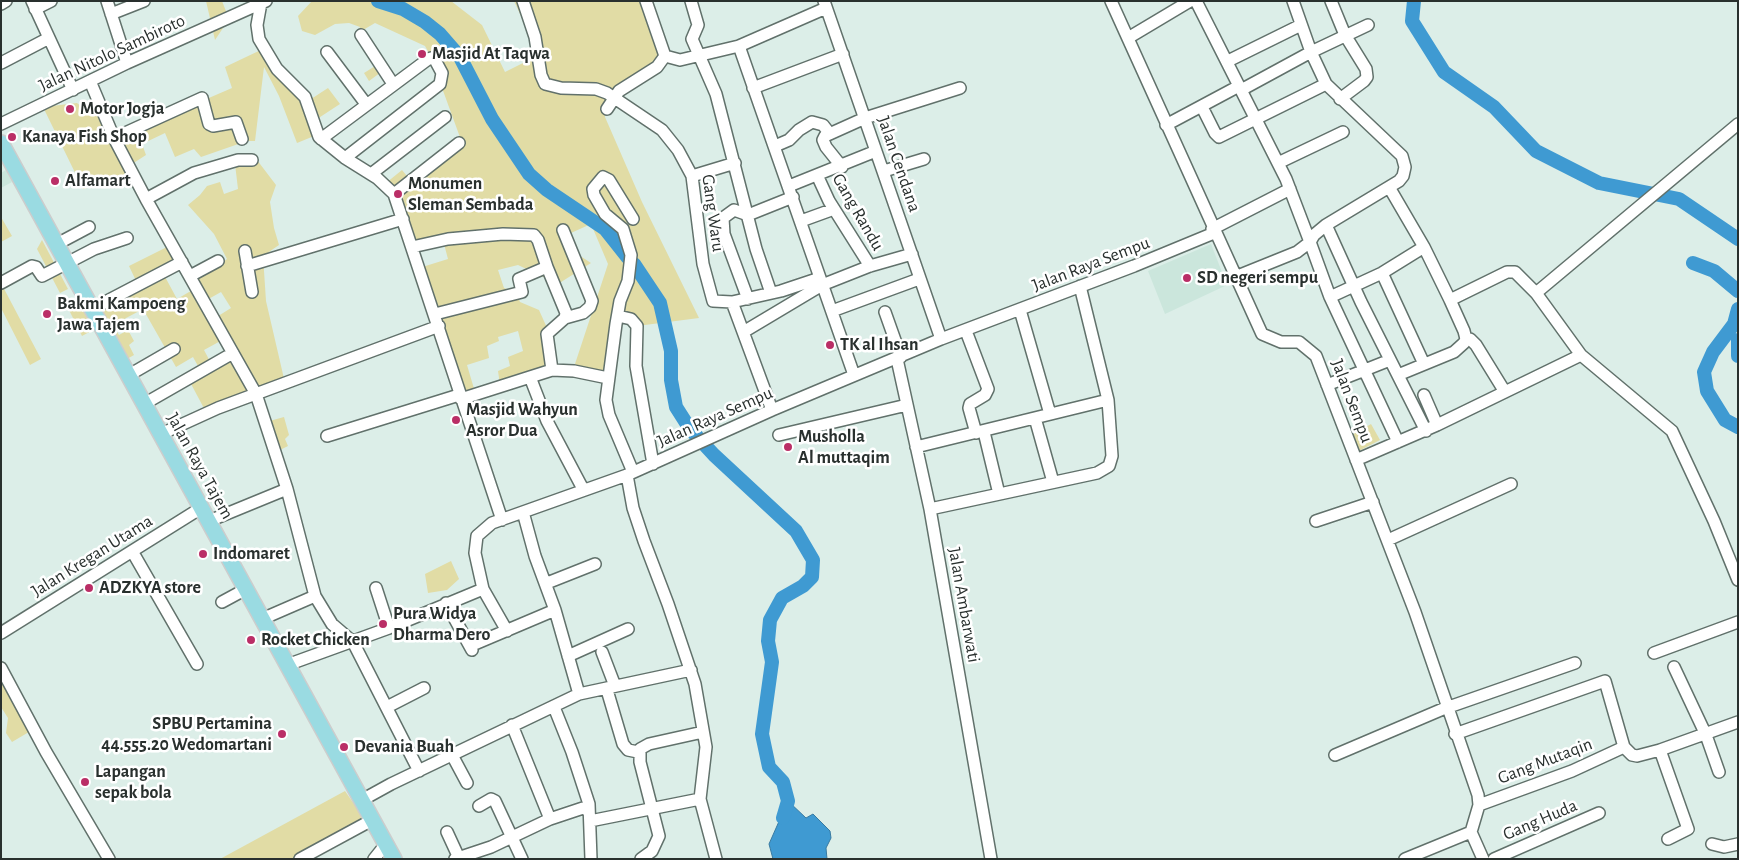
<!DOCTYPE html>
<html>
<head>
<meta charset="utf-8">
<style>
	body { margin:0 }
	#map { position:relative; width:1739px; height:860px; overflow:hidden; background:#dceee8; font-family:"Alegreya Sans",sans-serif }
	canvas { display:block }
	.frame { position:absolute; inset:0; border:2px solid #29302e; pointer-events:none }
</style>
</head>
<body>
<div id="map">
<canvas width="1739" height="860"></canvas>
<div class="frame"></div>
</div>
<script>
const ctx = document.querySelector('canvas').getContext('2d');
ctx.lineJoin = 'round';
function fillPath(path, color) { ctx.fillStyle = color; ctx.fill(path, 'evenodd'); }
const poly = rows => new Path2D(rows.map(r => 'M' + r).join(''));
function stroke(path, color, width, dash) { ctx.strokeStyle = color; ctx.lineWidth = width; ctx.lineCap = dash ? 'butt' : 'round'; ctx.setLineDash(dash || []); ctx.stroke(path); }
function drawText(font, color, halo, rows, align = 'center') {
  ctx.font = font + ' "Alegreya Sans",sans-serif'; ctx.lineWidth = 5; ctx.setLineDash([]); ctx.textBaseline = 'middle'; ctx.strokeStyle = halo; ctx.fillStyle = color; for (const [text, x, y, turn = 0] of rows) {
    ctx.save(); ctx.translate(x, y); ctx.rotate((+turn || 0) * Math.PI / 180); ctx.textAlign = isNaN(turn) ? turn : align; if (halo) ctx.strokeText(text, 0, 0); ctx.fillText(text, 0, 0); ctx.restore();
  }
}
fillPath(poly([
	[6,170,12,182,1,188,1,173],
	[1211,244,1227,285,1165,314,1148,271]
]), '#cbe6dc');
fillPath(poly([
	[206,1,222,1,229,19,215,40],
	[312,1,451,1,482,25,505,72,539,55,514,1,646,1,665,56,659,73,614,94,604,110,605,117,642,202,699,318,637,326,616,315,606,377,573,370,608,264,591,224,562,237,565,246,591,263,558,284,518,265,498,270,504,288,516,292,520,302,539,310,552,339,546,367,500,385,498,371,510,366,508,357,523,351,518,331,498,337,499,341,487,346,489,358,467,365,475,392,461,396,419,268,448,259,444,244,413,252,386,183,402,170,411,181,461,140,430,55,425,46,375,23,358,33,360,27,349,23,335,24,315,35,302,31,298,16],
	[265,48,308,101,328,88,340,104,314,121,319,134,297,143,279,96,264,67,255,141,247,141,201,157,194,149,175,157,165,133,142,144,146,155,129,166,134,177,83,189,43,107,77,103,84,109,99,101,116,138,232,88,225,67],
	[380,63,384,70,369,81,364,73],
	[257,160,276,185,270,202,274,228,279,245,263,256,266,301,285,383,207,414,190,382,203,375,193,357,176,367,143,309,113,325,119,335,128,330,134,341,129,345,134,355,120,363,92,311,138,285,129,266,171,245,182,262,163,273,177,299,196,288,194,282,227,259,214,234,188,205,200,195,207,186,220,182,224,194,238,189,235,164],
	[221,292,231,308,215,318,205,301],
	[226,338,236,356,214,369,204,350],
	[1,217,12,236,1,242],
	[42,240,68,289,60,293,37,249],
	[1,283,41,359,30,365,1,308],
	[77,298,93,330,82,336,66,304],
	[284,417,289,435,285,439,288,446,276,452,266,422],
	[1371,424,1380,440,1355,453,1350,436],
	[451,561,459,579,447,590,428,593,425,574],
	[8,680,34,729,12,742,6,733,8,718,1,707,1,685],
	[345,791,366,821,293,859,220,859]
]), '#e1dca5');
const water = poly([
	[788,801,806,818,813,814,830,831,831,838,826,848,827,859,773,859,769,844,788,801]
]);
fillPath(water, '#3f9ad2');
stroke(water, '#387aa1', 1);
stroke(poly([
	[378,1,403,9,425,22,440,34,460,57,492,119,529,174,547,190,605,229,628,258],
	[1414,1,1412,21,1444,72,1494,107,1536,151,1599,183,1679,199,1738,239],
	[1693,263,1714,271,1738,291],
	[634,264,660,303,671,351,671,380,676,407,690,429,714,455,796,531,813,560,812,577,803,586,782,598,770,620,768,641,772,662,762,734,769,767,783,782,788,801,783,818],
	[1738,309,1734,324,1713,352,1704,372,1707,391,1725,420,1738,427],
	[1738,340,1738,356]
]), '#3f9ad2', 14);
const minor = poly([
	[32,1,73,90],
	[107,1,127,63],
	[523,1,535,37,541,75,545,84,561,88,596,89,607,93,662,130,678,150,692,176,703,264,713,301,732,302,781,291,820,278],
	[646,1,665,56,680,60,739,46,826,8],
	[691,1,698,25,692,39,716,94,756,249,771,293],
	[824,1,941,339],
	[1111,1,1262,334,1281,342,1299,342,1316,356,1415,612,1478,795,1479,805,1471,832],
	[1196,1,1286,179,1310,242],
	[1331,1,1345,35,1366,69,1367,77,1364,81,1340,99],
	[261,3,257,25,259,39,277,69,305,97,319,137,345,158,377,178,394,194,502,520],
	[1,4,6,1],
	[35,9,51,1],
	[111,14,144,1],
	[361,35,393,84],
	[1128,38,1190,1],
	[739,46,854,375],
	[327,52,366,104],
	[1228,61,1301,25],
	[1,63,49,38],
	[90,81,114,138,146,199],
	[753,88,843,54],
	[1241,90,1311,52,1293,1],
	[1202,107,1215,133,1219,137,1326,84],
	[607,109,619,91,657,67,665,56],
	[1,124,127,63,266,1],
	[1166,125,1239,86],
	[114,138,202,98,209,124,213,126,236,122,242,139],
	[321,139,427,60,431,58,435,60,442,73,440,84,345,158],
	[775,146,789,140,799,130,812,122,823,125,830,134],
	[252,160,238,160,194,173,146,199,256,394,287,489,315,596,332,624,353,642,419,771],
	[1278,163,1343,132],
	[842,167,826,147,823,140,825,136,865,118,960,88],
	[884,171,924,159],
	[371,174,445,117],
	[817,175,829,201,870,266],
	[692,176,735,163],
	[789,186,876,151],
	[1389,187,1424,247,1450,300,1507,272,1515,272,1536,293,1581,355,1672,431,1714,521,1738,580],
	[394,194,459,143],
	[633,219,609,180,603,177,593,189,594,195,605,214,623,229,631,255,628,281,620,301,616,324,606,400,609,415,633,472],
	[801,221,834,209],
	[1326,225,1361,302,1426,431],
	[1212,229,1290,189],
	[563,230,592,301,590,307,583,313,565,318],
	[1310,242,1314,235,1326,225,1399,181,1403,176,1405,167,1402,156,1326,84,1311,52,1368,25],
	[57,244,89,227],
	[412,247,448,239,503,234,534,235,538,240,547,267],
	[245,251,252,292],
	[247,266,403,219],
	[1382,273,1424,364],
	[190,276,218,261],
	[1235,277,1297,252,1310,242,1330,297,1398,442],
	[1,283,32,266,36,267,42,276,94,249,127,238],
	[1536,293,1738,124],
	[1330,297,1382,273,1424,247],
	[748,299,724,234,723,218,734,210,748,215,793,197],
	[732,302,772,410],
	[92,309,182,262],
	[1020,310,1050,414],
	[832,311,919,279],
	[885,312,901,357],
	[435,314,522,292,519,279,547,267,566,313,565,318,547,334,552,370],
	[618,316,631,319,637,326,636,366,653,464],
	[745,331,822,285,870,266,912,254],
	[966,331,988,389,985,395,970,404,969,408,976,433],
	[1466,339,1470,339,1476,345,1505,392],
	[897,359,930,509,991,859],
	[129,375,174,349],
	[1398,375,1454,352,1464,343,1466,339,1464,331,1450,300],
	[530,377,547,421,583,489],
	[1327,385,1390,360],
	[1424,395,1437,425],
	[461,399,552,370,574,371,608,378],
	[144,404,233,353],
	[1035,418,1053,482],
	[984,432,999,494],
	[161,434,218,408,439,326],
	[779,435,907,405],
	[327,436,459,395],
	[916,447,1108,400],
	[1356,460,1437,425,1581,355],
	[627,475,633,508,644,541,668,604,695,684,706,747,700,799,716,859],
	[930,509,1097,473,1109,466,1112,456,1108,400,1080,286],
	[523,512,535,556,555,610,579,694],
	[209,521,287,489],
	[1316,521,1373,502],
	[1388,540,1511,484],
	[132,551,197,664],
	[547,583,595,564],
	[376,588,389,628],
	[222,602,246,589],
	[446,603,472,650],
	[262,619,315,596],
	[507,631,483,589,475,553,477,536,492,523,627,475,772,410,941,339,1134,266,1214,233],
	[1,633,201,508],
	[470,646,555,610],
	[602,652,615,686],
	[1654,653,1738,622],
	[568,656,628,629],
	[287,665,389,628,483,589],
	[1674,667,1706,735,1719,772],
	[1,668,46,752,109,859],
	[607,690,623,744,628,750,638,752],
	[387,707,424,688],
	[554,707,572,752,589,804,591,859],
	[512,725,550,819],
	[1455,734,1605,681,1624,747,1632,755,1637,756,1660,750,1738,722],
	[1660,750,1688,829,1668,839],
	[452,755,467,783],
	[1335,755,1443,709,1575,663],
	[362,800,391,784,579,694,691,670],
	[1479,805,1572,771,1624,747],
	[479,806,491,799,495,801,522,859],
	[590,821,700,799],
	[447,832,459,858],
	[1471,832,1483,859],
	[1712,844,1724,847,1738,844],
	[300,859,372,820],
	[374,859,386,844],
	[455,859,491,847,550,819,583,808,589,811],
	[641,859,652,851,659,836,640,762,640,749,649,744,703,732],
	[1405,859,1471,832],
	[1494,859,1599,813]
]);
const major = poly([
	[1,143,394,859]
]);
stroke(minor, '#61716b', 14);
stroke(major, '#cccdcd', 18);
stroke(minor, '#fff', 11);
stroke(major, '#9adbe2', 15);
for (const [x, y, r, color] of [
	[422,54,5,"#ba2e66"],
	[70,109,5,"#ba2e66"],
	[12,137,5,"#ba2e66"],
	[55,181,5,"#ba2e66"],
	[398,194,5,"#ba2e66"],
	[1187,278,5,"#ba2e66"],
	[47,314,5,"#ba2e66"],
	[830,345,5,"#ba2e66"],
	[456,420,5,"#ba2e66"],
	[788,447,5,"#ba2e66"],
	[203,554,5,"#ba2e66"],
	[89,588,5,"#ba2e66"],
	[383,624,5,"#ba2e66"],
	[251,640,5,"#ba2e66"],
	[282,734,5,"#ba2e66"],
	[344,747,5,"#ba2e66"],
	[85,782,5,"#ba2e66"]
]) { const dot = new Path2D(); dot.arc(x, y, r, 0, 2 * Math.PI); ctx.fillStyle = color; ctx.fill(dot); stroke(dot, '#fff', 2); }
drawText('18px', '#29302e', '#fff', [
	["Jalan Nitolo Sambiroto",112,53,-25],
	["Jalan Cendana",899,164,71],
	["Gang Randu",858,212,60],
	["Gang Waru",713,213,82],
	["Jalan Raya Sempu",1091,264,-21],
	["Jalan Sempu",1352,401,69],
	["Jalan Raya Sempu",715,417,-24],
	["Jalan Raya Tajem",200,466,61],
	["Jalan Kregan Utama",92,556,-32],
	["Jalan Ambarwati",964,605,80],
	["Gang Mutaqin",1545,761,-21],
	["Gang Huda",1540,820,-23]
]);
drawText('bold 18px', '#29302e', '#fff', [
	["Masjid At Taqwa",432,54],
	["Motor Jogja",80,109],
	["Kanaya Fish Shop",22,137],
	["Alfamart",65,181],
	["Monumen",408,184],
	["Sleman Sembada",408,205],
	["SD negeri sempu",1197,278],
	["Bakmi Kampoeng",57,304],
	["Jawa Tajem",57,325],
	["TK al Ihsan",840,345],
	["Masjid Wahyun",466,410],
	["Asror Dua",466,431],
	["Musholla",798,437],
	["Al muttaqim",798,458],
	["Indomaret",213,554],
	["ADZKYA store",99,588],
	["Pura Widya",393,614],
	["Dharma Dero",393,635],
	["Rocket Chicken",261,640],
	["SPBU Pertamina",272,724,"right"],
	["44.555.20 Wedomartani",272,745,"right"],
	["Devania Buah",354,747],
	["Lapangan",95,772],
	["sepak bola",95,793]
], 'left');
</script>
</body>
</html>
